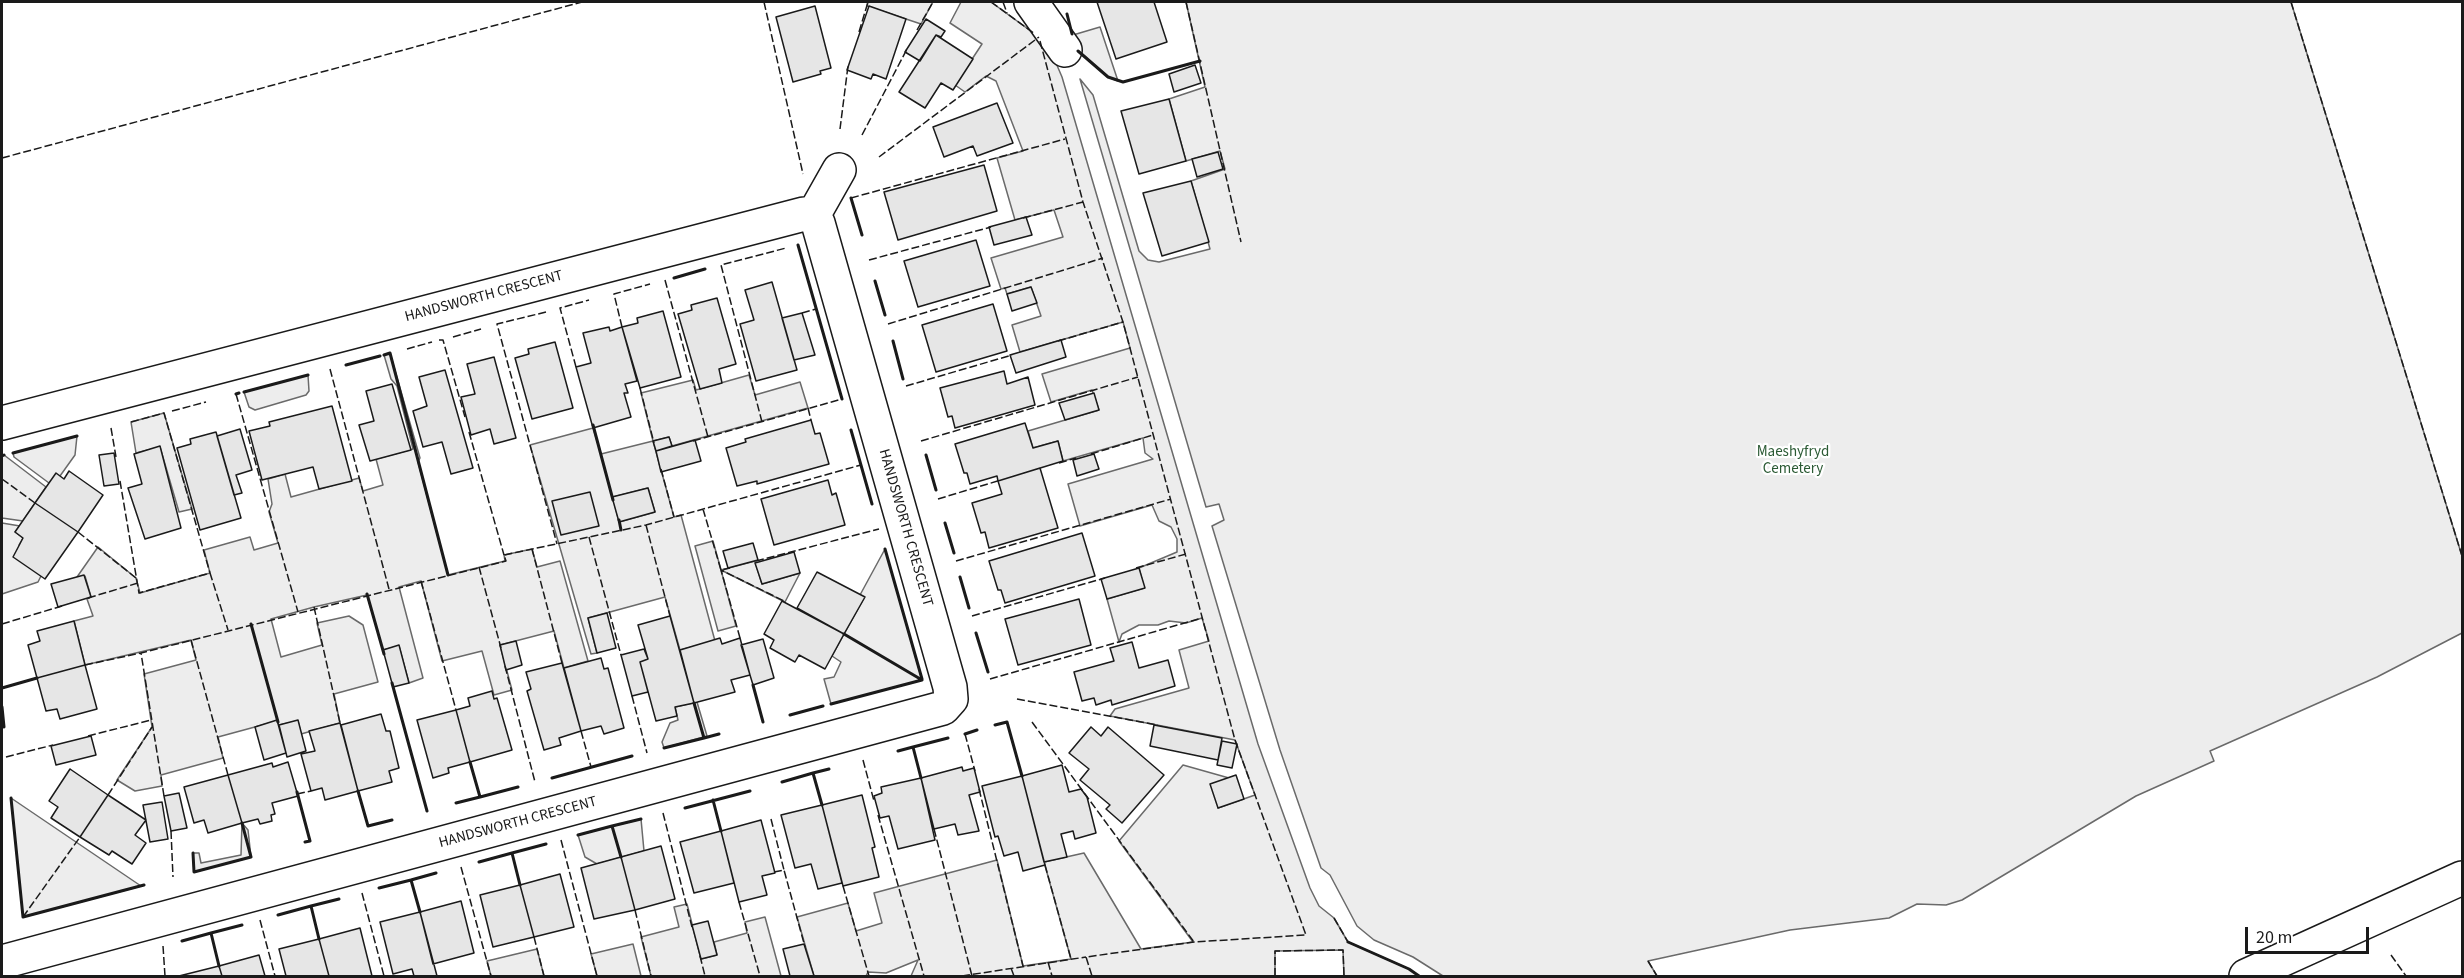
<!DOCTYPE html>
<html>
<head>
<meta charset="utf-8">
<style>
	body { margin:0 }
	#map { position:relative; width:2464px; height:978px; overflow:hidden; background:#fff; font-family:"Source Sans 3",sans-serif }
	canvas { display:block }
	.frame { position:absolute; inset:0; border:3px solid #1a1a1a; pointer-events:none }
	.scale { position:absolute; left:2245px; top:927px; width:124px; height:27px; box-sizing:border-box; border:3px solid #1a1a1a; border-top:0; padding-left:8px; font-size:18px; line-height:21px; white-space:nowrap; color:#1a1a1a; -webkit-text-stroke:4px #fff; paint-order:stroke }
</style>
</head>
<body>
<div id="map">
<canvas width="2464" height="978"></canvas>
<div class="frame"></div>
<div class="scale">20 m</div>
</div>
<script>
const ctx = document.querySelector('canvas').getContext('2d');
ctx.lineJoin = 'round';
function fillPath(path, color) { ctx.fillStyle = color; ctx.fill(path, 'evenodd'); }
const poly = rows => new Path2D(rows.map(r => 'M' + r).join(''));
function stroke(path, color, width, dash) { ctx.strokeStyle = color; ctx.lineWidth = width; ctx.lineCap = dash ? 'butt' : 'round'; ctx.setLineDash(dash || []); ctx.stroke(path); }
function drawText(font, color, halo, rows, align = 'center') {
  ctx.font = font + ' "Source Sans 3",sans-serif'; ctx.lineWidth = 4.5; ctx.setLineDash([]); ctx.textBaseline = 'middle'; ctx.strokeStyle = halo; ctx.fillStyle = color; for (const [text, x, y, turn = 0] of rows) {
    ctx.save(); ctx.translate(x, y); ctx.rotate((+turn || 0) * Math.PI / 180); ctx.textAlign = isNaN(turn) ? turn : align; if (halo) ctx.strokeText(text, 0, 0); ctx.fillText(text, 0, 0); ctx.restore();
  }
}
const green = poly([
	[868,2,933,2,921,24,867,6,868,2],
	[961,2,991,2,1039,37,1053,56,1062,77,1258,744,1310,888,1319,906,1334,918,1348,942,1409,969,1419,976,1344,976,1343,950,1275,951,1275,976,911,976,918,960,886,973,868,972,866,976,814,976,797,917,848,903,856,931,882,923,874,893,997,860,1023,966,1071,959,1044,862,1084,853,1141,949,1193,942,1119,841,1183,765,1229,778,1218,808,1255,795,1235,740,1110,716,1115,709,1122,707,1189,688,1179,650,1209,641,1202,618,1186,623,1169,621,1158,625,1139,625,1122,634,1119,642,1107,599,1144,588,1139,568,1177,552,1177,539,1171,527,1159,521,1152,505,1080,526,1068,484,1153,459,1145,453,1143,438,1063,461,1058,441,1033,448,1028,431,1099,410,1092,390,1051,402,1042,374,1130,348,1123,322,1020,352,1012,325,1041,316,1031,287,1007,294,1005,288,1001,289,991,258,1063,237,1054,210,1015,220,997,158,1023,151,996,81,986,76,965,92,955,85,982,44,950,23,961,2],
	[1186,2,2291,2,2462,556,2462,633,2377,677,2210,751,2214,761,2136,796,1962,900,1946,905,1917,904,1889,918,1790,930,1648,961,1657,976,1443,976,1413,957,1374,940,1357,926,1330,875,1321,868,1280,750,1212,526,1224,520,1219,504,1206,507,1080,79,1093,95,1139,251,1148,260,1159,262,1210,249,1191,181,1225,169,1220,151,1186,161,1169,99,1205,87,1186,2],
	[1100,27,1118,81,1108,77,1080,52,1073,35,1100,27],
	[390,353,420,458,418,462,448,575,505,561,504,555,532,549,537,567,560,561,588,661,564,668,554,631,500,645,512,690,494,695,482,651,442,661,421,581,399,587,423,678,409,683,399,646,383,650,367,595,314,607,271,619,281,657,322,645,317,623,349,616,363,625,378,682,334,694,340,723,301,734,298,721,279,725,277,721,218,737,223,758,161,775,162,786,135,791,117,780,152,727,144,674,196,660,191,640,85,665,74,621,93,616,87,599,91,597,85,576,77,577,98,547,136,578,140,593,210,573,204,550,250,537,254,550,278,543,269,512,272,504,268,479,285,474,291,497,359,478,363,491,383,485,376,459,413,449,397,386,391,379,384,355,390,353],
	[308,375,309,391,306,395,255,410,249,407,244,392,308,375],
	[749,375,755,395,800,382,808,408,672,446,669,437,653,441,674,517,681,515,715,641,680,650,665,597,588,618,597,653,591,654,530,445,593,428,601,454,653,441,641,393,693,380,696,390,749,375],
	[648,488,655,512,619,522,613,497,648,488],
	[164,413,192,509,179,512,160,447,136,453,131,422,164,413],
	[77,436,75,455,60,476,49,483,14,457,13,453,77,436],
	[4,455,46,487,23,521,2,518,2,456,4,455],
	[2,523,20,526,15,532,23,538,19,545,41,576,38,582,2,594,2,523],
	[713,541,721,570,755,561,762,584,800,573,785,602,721,570,736,626,718,631,695,546,713,541],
	[885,549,922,680,831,704,824,679,834,677,841,662,832,656,864,598,860,595,885,549],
	[697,702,707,736,664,748,662,742,670,723,678,720,675,707,697,702],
	[11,798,141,886,23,917,11,798],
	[641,819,644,851,597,864,585,857,578,835,641,819],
	[242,823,248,830,251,857,194,872,193,853,199,853,201,863,241,855,242,823],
	[687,904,701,959,717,955,714,942,747,933,745,922,765,917,781,976,651,976,641,937,679,927,674,907,687,904],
	[633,944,641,976,597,976,591,954,633,944],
	[537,949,544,976,491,976,487,961,537,949]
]);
fillPath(green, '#ededed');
stroke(green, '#6a6a6a', 1.5);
const building = poly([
	[1097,2,1154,2,1167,42,1116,59,1097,2],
	[815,6,831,68,820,71,821,74,793,82,776,17,815,6],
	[869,6,906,19,886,79,873,74,871,79,847,70,869,6],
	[926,19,945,31,941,37,936,35,920,61,905,52,926,19],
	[936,35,973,59,953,90,941,83,925,108,899,92,936,35],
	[1195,65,1201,83,1174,92,1169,74,1195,65],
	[1169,99,1186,161,1139,174,1121,111,1169,99],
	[997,103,1013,143,977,156,973,146,944,157,933,127,997,103],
	[1218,152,1223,169,1197,177,1192,159,1218,152],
	[984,165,997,211,898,240,884,192,984,165],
	[1191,181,1209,242,1162,256,1143,193,1191,181],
	[1026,217,1032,235,994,245,989,227,1026,217],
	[976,240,990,286,918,307,904,261,976,240],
	[772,282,797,370,756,381,740,324,754,320,745,290,772,282],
	[1031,287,1037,303,1012,311,1007,294,1031,287],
	[717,298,736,364,719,369,722,383,700,389,678,314,692,310,691,305,717,298],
	[993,304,1007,351,936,372,922,325,993,304],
	[663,311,681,377,640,388,622,327,638,323,637,318,663,311],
	[802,313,815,355,794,360,782,318,802,313],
	[609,327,610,331,622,327,637,381,625,384,628,393,624,393,631,417,593,428,576,367,591,363,583,333,609,327],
	[1061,340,1066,357,1016,373,1010,355,1061,340],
	[555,342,573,408,532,419,515,358,529,354,528,349,555,342],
	[494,357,516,438,494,444,490,429,471,435,461,397,475,394,467,364,494,357],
	[445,370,473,468,451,474,442,442,423,447,413,411,427,406,419,377,445,370],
	[1004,371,1007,384,1028,377,1035,405,955,428,952,416,948,417,940,388,1004,371],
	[392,384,411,450,370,461,359,425,374,421,366,391,392,384],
	[1094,393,1099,410,1065,420,1059,403,1094,393],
	[332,406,352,481,319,489,313,467,262,480,249,431,270,426,269,422,332,406],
	[811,420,815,434,820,433,829,464,757,484,757,481,737,486,726,448,746,442,745,439,811,420],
	[1025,423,1033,448,1058,441,1063,461,998,481,997,476,970,484,967,473,964,473,955,444,1025,423],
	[240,429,252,470,236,475,242,493,234,495,217,436,240,429],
	[216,432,241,518,200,530,177,448,191,444,190,439,216,432],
	[669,437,672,446,656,451,653,441,669,437],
	[695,440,701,461,661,472,656,451,695,440],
	[160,446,181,528,145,539,128,488,142,484,134,454,160,446],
	[114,453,119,484,104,486,99,455,114,453],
	[1094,454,1099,469,1077,476,1073,460,1094,454],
	[1040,468,1058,528,989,548,985,532,981,533,972,503,1002,494,998,481,1040,468],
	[69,471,103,495,78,532,35,503,56,473,64,479,69,471],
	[828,480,832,495,836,493,845,525,774,545,761,499,828,480],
	[648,488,655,512,619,522,612,497,648,488],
	[590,492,599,526,561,535,552,501,590,492],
	[35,503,78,532,45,579,13,557,23,538,15,532,35,503],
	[1082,533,1095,576,1005,603,1001,590,998,590,989,561,1082,533],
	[753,543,758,560,728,568,723,551,753,543],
	[794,552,800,573,762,584,755,563,794,552],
	[1139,568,1145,588,1107,599,1101,579,1139,568],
	[817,572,865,597,844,634,797,608,817,572],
	[84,575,91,597,58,607,51,584,84,575],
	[1079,599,1091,645,1018,665,1005,619,1079,599],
	[782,601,844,634,825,669,799,655,795,662,770,648,774,640,764,634,782,601],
	[607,613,616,648,597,653,588,618,607,613],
	[670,616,694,703,675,707,677,716,656,721,640,662,648,659,638,625,670,616],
	[74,621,85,665,37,678,28,645,40,641,37,631,74,621],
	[720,638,722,644,740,638,750,675,731,680,735,692,694,703,680,650,720,638],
	[763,639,774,678,753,685,741,645,763,639],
	[516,641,522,665,506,670,500,645,516,641],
	[1132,642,1139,668,1168,660,1175,686,1112,705,1111,700,1096,705,1094,698,1082,701,1074,672,1114,661,1110,648,1132,642],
	[399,645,409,683,393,687,383,650,399,645],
	[644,649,648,659,640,662,648,692,632,696,621,655,644,649],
	[601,658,604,669,608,668,624,728,604,734,601,726,581,731,564,668,601,658],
	[562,663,581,731,559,738,561,745,544,750,527,691,531,689,526,672,562,663],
	[85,665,97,709,60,719,57,709,46,711,37,678,85,665],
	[492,691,494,699,497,698,512,750,470,762,456,710,470,706,468,698,492,691],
	[456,710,470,762,448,768,449,773,433,778,417,720,456,710],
	[381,714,386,731,390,731,399,768,389,771,392,782,358,791,341,725,381,714],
	[277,720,286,753,264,760,255,727,277,720],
	[298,720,306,751,287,757,279,725,298,720],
	[340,723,358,791,325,800,322,788,311,791,301,754,315,751,309,731,340,723],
	[1154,725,1222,738,1218,760,1150,746,1154,725],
	[1091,727,1101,736,1108,727,1164,775,1122,823,1106,809,1110,805,1080,780,1089,769,1069,753,1091,727],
	[91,736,96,755,56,765,51,746,91,736],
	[1222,741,1237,744,1232,768,1217,765,1222,741],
	[288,762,298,796,272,803,275,814,271,815,272,821,260,824,258,819,242,823,228,775,272,763,273,767,288,762],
	[1062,765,1069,792,1081,789,1087,797,1096,833,1075,839,1073,831,1061,834,1067,857,1044,862,1022,776,1062,765],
	[962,767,963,771,974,768,980,792,969,795,979,831,958,835,955,824,934,829,921,778,962,767],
	[70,769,108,795,80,837,51,818,58,807,49,801,70,769],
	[228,775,242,823,208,833,204,820,194,823,184,787,228,775],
	[1236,775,1244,799,1218,808,1210,784,1236,775],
	[1022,776,1045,865,1023,871,1018,852,1004,856,998,836,995,837,982,786,1022,776],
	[921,778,935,840,898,849,889,816,880,818,874,796,882,793,881,787,921,778],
	[179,793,187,828,171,831,164,796,179,793],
	[108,795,146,820,135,835,146,843,132,864,112,851,109,855,80,837,108,795],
	[862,795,875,847,872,848,879,877,843,886,822,805,862,795],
	[162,802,168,839,150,842,143,805,162,802],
	[822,805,842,883,818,889,811,864,795,868,781,815,822,805],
	[761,820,775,873,762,876,767,895,739,902,721,831,761,820],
	[721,831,734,883,694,893,680,842,721,831],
	[661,846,675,899,635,910,621,857,661,846],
	[621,857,635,910,594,919,581,868,621,857],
	[560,874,574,927,534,937,520,885,560,874],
	[520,885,534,937,493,947,480,895,520,885],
	[461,901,474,953,433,964,420,912,461,901],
	[420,912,437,976,414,976,412,969,393,974,380,922,420,912],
	[708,921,717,955,701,959,692,925,708,921],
	[360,928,372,976,329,976,319,939,360,928],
	[319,939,329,976,286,976,279,949,319,939],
	[804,944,814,976,790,976,783,949,804,944],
	[259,955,265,976,222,976,219,966,259,955],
	[219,966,222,976,179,976,219,966]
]);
fillPath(building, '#e6e6e6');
stroke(building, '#1a1a1a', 1.5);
const street = poly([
	[1031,2,1065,50],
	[813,216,839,170],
	[2,423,804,214,813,216,818,223,950,687,951,699,943,708,2,962]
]);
const secondary = poly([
	[2246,976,2462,878]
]);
stroke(street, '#1a1a1a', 36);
stroke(secondary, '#1a1a1a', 36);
stroke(street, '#fff', 33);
stroke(secondary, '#fff', 33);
stroke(poly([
	[764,2,803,174],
	[991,2,1035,34],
	[1003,2,1007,13],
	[1186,2,1241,242],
	[2291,2,2462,556],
	[917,30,933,2],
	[859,32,868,2],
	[1040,41,1083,202,1123,322,1235,740,1306,935,1194,942,1086,957,1092,976],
	[840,129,848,66],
	[862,135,907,49],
	[879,157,1039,37],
	[2,158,582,2],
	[851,198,1065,139],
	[1023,218,1083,202],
	[869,260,991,227],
	[665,280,708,437],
	[546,312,497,324,557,544],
	[802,313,816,309],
	[888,324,1103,258],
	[622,327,614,294,650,284],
	[453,337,481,329],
	[439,340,443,340,465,417],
	[1058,341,1123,322],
	[407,349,432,342],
	[576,367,560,308,589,300],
	[330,369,389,589],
	[906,386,1012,355],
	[640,388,654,443],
	[236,394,298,612],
	[808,408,811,420],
	[172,411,206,402],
	[131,422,164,413,210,573],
	[762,422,721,265,786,248],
	[111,428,116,457],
	[469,432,504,555],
	[693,441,842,399],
	[921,441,1138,377],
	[1091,454,1153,435],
	[1059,463,1076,458],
	[661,469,674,517],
	[2,479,35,503],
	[120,481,139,593,210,573,228,630],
	[938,499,1001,480],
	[703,509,721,570,730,568],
	[646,525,670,616],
	[78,532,136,578],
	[589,537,621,655],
	[532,549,562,663],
	[756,561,879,529],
	[956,561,1171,499],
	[479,567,501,648],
	[1136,568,1186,554],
	[421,581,456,710],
	[88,598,138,583],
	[314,607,340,723],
	[972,616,1105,578],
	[2,624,62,606],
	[740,638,721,570,784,601],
	[191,640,228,775],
	[85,665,141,653],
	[505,666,535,782],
	[990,679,1202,618],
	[632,696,647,753],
	[1017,699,1158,725],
	[1032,722,1194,942],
	[581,731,591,767],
	[965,734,975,771],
	[88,736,151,720],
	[6,757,53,745],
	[863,760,874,801],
	[979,789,1023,966],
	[297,794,311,791],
	[108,795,152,727],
	[164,796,141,653,506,561,504,555,646,525,861,465],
	[663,813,692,927],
	[878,815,924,976],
	[771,819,784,870],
	[934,829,972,976],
	[171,831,173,877],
	[561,840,597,976],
	[1045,865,1071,959],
	[461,867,491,976],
	[774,872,784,870,805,947],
	[843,886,869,976],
	[362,893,384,976],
	[739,902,760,976],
	[635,910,651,976],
	[23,917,80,837],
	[1334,918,1348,942],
	[260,920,275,976],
	[534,937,544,976],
	[163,946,165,976],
	[2391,955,2406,976],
	[700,956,705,976],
	[1648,961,1657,976],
	[1048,962,1052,976],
	[1011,968,1014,976],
	[962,976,1086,957],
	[1275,976,1275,951,1343,950,1344,976]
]), '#1a1a1a', 1.5, [8, 3]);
stroke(poly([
	[1067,14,1072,34],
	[1078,51,1108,77,1123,82,1200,61],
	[851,198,862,235],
	[798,245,842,399],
	[674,278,705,269],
	[875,281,885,315],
	[893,341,903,379],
	[384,355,390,353,448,575],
	[346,365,380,356],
	[244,392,308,375],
	[236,394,239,393],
	[593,425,613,500],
	[851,430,872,504],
	[13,453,77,436],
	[926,455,936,490],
	[2,456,4,455],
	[619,520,621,530],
	[945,523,954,553],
	[885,549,922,679],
	[960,577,969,608],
	[367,594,384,654],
	[251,624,278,722],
	[976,633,988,672],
	[392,683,427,811],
	[753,685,763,722],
	[2,688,37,678],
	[831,704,922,680,844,634],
	[2,707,4,727],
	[790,715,823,706],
	[995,725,1007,722,1022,776],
	[965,734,977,730],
	[704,738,719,734],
	[913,747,948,738],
	[664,748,704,738,694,703],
	[898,751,913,747,921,778],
	[470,762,480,797,518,787],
	[552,778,632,756],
	[782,782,813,773],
	[358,791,368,826,392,820],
	[297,792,310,841,305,842],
	[11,798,23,917,144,885],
	[713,800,721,831],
	[456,803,480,797],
	[822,805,813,773,829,769],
	[685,808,750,791],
	[612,826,641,819],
	[578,835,612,826,621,857],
	[193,853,194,872,251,857,242,823],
	[512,853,546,844],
	[479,862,512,853,520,885],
	[411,880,436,873],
	[379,888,411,880,420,912],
	[311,906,339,899],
	[278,915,311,906,319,939],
	[211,933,242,925],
	[182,941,211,933,219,966],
	[1348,942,1409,969,1419,976]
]), '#1a1a1a', 3);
drawText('15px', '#1a1a1a', '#fff', [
	["HANDSWORTH CRESCENT",484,297,-15],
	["HANDSWORTH CRESCENT",905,528,74],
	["HANDSWORTH CRESCENT",518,823,-15]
]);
drawText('15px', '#2b5a34', '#fff', [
	["Maeshyfryd",1793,453],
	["Cemetery",1793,470]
]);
</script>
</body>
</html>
